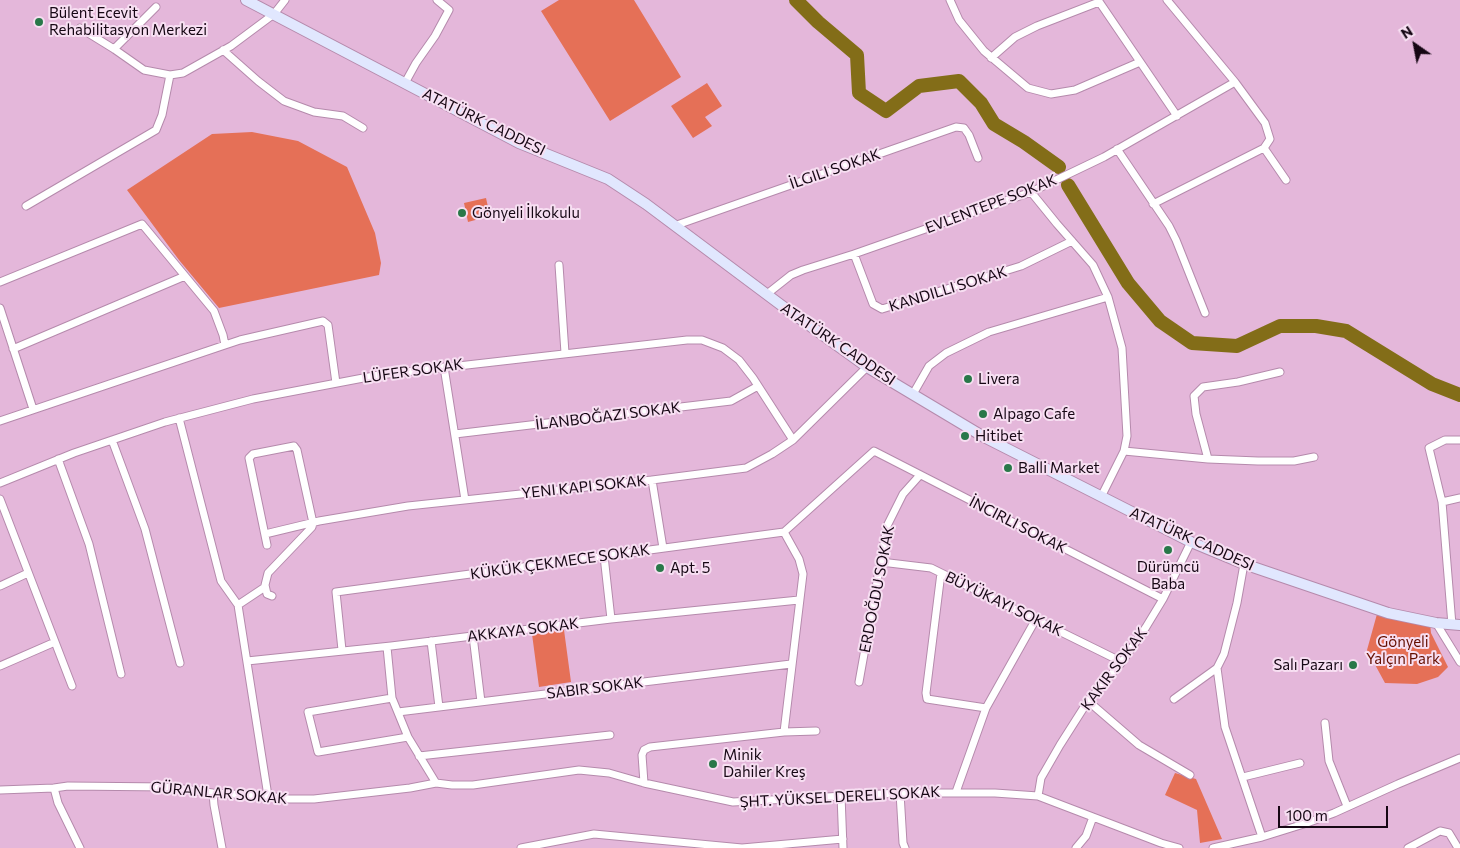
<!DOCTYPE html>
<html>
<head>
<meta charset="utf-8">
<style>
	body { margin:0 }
	#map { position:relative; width:1460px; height:848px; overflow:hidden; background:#e4b7da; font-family:Commissioner,sans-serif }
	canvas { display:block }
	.north { position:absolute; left:1390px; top:20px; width:50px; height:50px; -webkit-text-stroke:4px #f7dff2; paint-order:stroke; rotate:327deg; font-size:14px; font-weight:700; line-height:20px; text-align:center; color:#160714 }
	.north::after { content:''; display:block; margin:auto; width:18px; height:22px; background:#160714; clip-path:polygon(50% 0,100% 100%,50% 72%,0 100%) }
	.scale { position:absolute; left:1278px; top:806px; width:110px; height:22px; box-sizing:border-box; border:2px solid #160714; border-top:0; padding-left:6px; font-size:15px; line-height:18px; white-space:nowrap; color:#160714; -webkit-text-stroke:4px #f7dff2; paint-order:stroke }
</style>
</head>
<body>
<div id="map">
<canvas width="1460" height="848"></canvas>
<div class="north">N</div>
<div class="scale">100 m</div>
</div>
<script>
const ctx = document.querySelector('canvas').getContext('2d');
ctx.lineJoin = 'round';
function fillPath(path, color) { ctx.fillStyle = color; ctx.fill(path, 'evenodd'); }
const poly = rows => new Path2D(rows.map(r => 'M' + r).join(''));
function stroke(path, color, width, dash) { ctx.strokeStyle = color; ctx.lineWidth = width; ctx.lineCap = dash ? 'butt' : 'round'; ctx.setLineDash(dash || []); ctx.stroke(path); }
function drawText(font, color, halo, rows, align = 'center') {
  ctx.font = font + ' Commissioner,sans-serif'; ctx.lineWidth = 4; ctx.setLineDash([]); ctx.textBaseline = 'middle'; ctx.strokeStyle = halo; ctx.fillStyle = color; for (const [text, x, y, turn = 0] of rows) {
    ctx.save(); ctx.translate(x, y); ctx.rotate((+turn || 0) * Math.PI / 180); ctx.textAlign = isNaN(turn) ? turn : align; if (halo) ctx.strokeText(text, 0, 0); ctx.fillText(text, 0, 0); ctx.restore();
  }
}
fillPath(poly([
	[559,0,634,0,681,77,610,121,541,11],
	[707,83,722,106,705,117,712,126,693,138,671,106],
	[252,132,298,141,347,167,375,233,381,263,379,275,219,308,179,260,127,190,212,134],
	[486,198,490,216,468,222,464,203],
	[1377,614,1430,623,1431,633,1448,667,1438,677,1417,684,1385,683,1367,650],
	[564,630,571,682,539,687,532,634],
	[1175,773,1196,779,1222,839,1200,843,1197,810,1165,795]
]), '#e57057');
stroke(poly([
	[796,0,818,22,857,55,859,93,886,111,919,86,959,81,981,103,994,124,1024,142,1059,167],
	[1068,185,1128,283,1160,321,1192,343,1237,346,1280,326,1316,326,1346,331,1432,384,1460,395]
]), '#836d18', 14);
const street = poly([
	[950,0,959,20,984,51,1028,88,1051,94,1075,90,1140,62],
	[1098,0,1177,116],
	[80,28,114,49,144,70,170,75,183,73,231,46,274,14,285,0],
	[114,49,156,7],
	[223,50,258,81,284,101,314,112,343,116,363,128],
	[991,58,1015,37,1037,26,1099,2],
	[405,83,416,63,435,36,449,10,437,0],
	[1264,148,1286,180],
	[1117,149,1169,226,1176,240,1205,313],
	[1031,192,1057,224,1093,265,1108,297,1122,348,1127,436,1124,451,1101,497],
	[1153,204,1264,148,1270,139,1265,123,1235,82,1167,0],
	[26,206,156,130,162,115,170,75],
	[674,226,956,127,964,128,969,135,978,158],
	[854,254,873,304,882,309,1021,266,1072,241],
	[559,265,565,353],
	[0,282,142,224,214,311,223,335,225,345,240,340,323,321,328,325,336,383],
	[767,294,791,275,803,270,854,254,1031,192,1104,157,1235,82],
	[0,308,33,409],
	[13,349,185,276],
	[444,367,465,500],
	[913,394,929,366,946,353,989,332,1108,297],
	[179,418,221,581,238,605,268,796],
	[0,421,225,345],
	[455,434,731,401,758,386],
	[112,440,145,529,180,663],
	[1124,451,1208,459,1258,461,1294,461,1314,457],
	[58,459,89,544,121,674],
	[1208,459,1196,414,1194,396,1203,387,1238,382,1280,372],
	[652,480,663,548],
	[0,483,74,453,165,422,253,399,379,375,687,340,702,340,723,348,739,360,753,378,793,440],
	[0,499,72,686],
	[1442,502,1460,498],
	[784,532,874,451,1163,599],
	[265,534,319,521,408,506,652,480,746,468,772,454,793,440,867,367],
	[267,545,249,458,253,454,294,446,297,450,313,523,312,527,268,573,265,585,267,594,272,596],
	[604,556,611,619],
	[881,562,931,568,1122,662],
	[941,573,926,693,927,699,986,708],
	[0,586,28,573],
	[238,605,265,587],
	[1436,623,1460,662],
	[1452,625,1442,502,1429,448,1445,440,1460,440],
	[473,636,481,702],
	[431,641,439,707],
	[387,647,392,698,408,737,436,783],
	[342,650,336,592,784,532],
	[247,661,391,646,611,619,799,600],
	[0,666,55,642],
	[1217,668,1225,727,1262,837],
	[859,682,887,526,903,494,920,475],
	[392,698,308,712,318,752,408,737],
	[1174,699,1217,668,1224,654,1237,603,1244,564],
	[1088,701,1139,745,1190,775],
	[398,712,791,664],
	[1325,723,1329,761,1347,806],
	[784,732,803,574,799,559,784,532],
	[419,756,610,735],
	[1243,777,1300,763],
	[644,783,642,755,644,750,650,747,784,732,816,731],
	[54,788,58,803,80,848],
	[0,790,54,788,68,786,168,787,213,793,268,796,289,799,314,799,410,788,436,783,452,785,473,785,579,770,609,773,644,783,733,802,900,793,995,793,1038,796,1161,843,1179,848],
	[956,792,986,708,1036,619],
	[213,793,214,805,222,848],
	[900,793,903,843,905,848],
	[841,795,843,848],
	[1038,796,1041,778,1060,745,1088,701,1122,662,1146,627,1163,599,1191,542],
	[521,848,594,834,742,848,843,839],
	[1076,848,1086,836,1093,817],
	[1213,848,1262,837,1307,823,1334,813,1398,784,1460,758],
	[1408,848,1440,831,1449,833,1458,848]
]);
const secondary = poly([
	[246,0,519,143,608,179,646,204,781,305,867,367,984,437,1191,542,1244,564,1388,613,1436,623,1460,625]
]);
stroke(street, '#b58aac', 9);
stroke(secondary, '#b58aac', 12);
stroke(street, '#fff', 7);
stroke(secondary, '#e1e7fe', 10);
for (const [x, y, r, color] of [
	[39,22,5,"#297849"],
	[462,213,5,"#297849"],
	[968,379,5,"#297849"],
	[983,414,5,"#297849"],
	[965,436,5,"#297849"],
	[1008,468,5,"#297849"],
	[1168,550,5,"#297849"],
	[660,568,5,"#297849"],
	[1353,665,5,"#297849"],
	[713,764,5,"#297849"]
]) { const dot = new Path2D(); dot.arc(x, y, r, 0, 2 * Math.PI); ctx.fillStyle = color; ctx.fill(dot); stroke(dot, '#f7dff2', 2); }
drawText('15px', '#160714', '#f7dff2', [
	["Bülent Ecevit",49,13],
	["Rehabilitasyon Merkezi",49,30],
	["Gönyeli İlkokulu",472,213],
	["Livera",978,379],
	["Alpago Cafe",993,414],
	["Hitibet",975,436],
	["Balli Market",1018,468],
	["Dürümcü",1168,567,"center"],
	["Baba",1168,584,"center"],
	["Apt. 5",670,568],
	["Salı Pazarı",1343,665,"right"],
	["Minik",723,755],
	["Dahiler Kreş",723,772]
], 'left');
drawText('15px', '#160714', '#f7dff2', [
	["ATATÜRK CADDESI",484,122,26],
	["İLGILI SOKAK",835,169,-19],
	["EVLENTEPE SOKAK",991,204,-21],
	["KANDILLI SOKAK",948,289,-17],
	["ATATÜRK CADDESI",838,344,34],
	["LÜFER SOKAK",413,371,-8],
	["İLANBOĞAZI SOKAK",608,416,-7],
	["YENI KAPI SOKAK",584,487,-6],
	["İNCIRLI SOKAK",1018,525,27],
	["ATATÜRK CADDESI",1192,539,24],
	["KÜKÜK ÇEKMECE SOKAK",560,562,-8],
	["ERDOĞDU SOKAK",877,589,-79],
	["BÜYÜKAYI SOKAK",1004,604,26],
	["AKKAYA SOKAK",523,630,-7],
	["KAKIR SOKAK",1114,669,-53],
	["SABIR SOKAK",595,688,-7],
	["GÜRANLAR SOKAK",219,793,5],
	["ŞHT. YÜKSEL DERELI SOKAK",840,797,-3]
]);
drawText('15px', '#640f00', '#f7dff2', [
	["Gönyeli",1403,642],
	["Yalçın Park",1403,659]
]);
</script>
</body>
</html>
